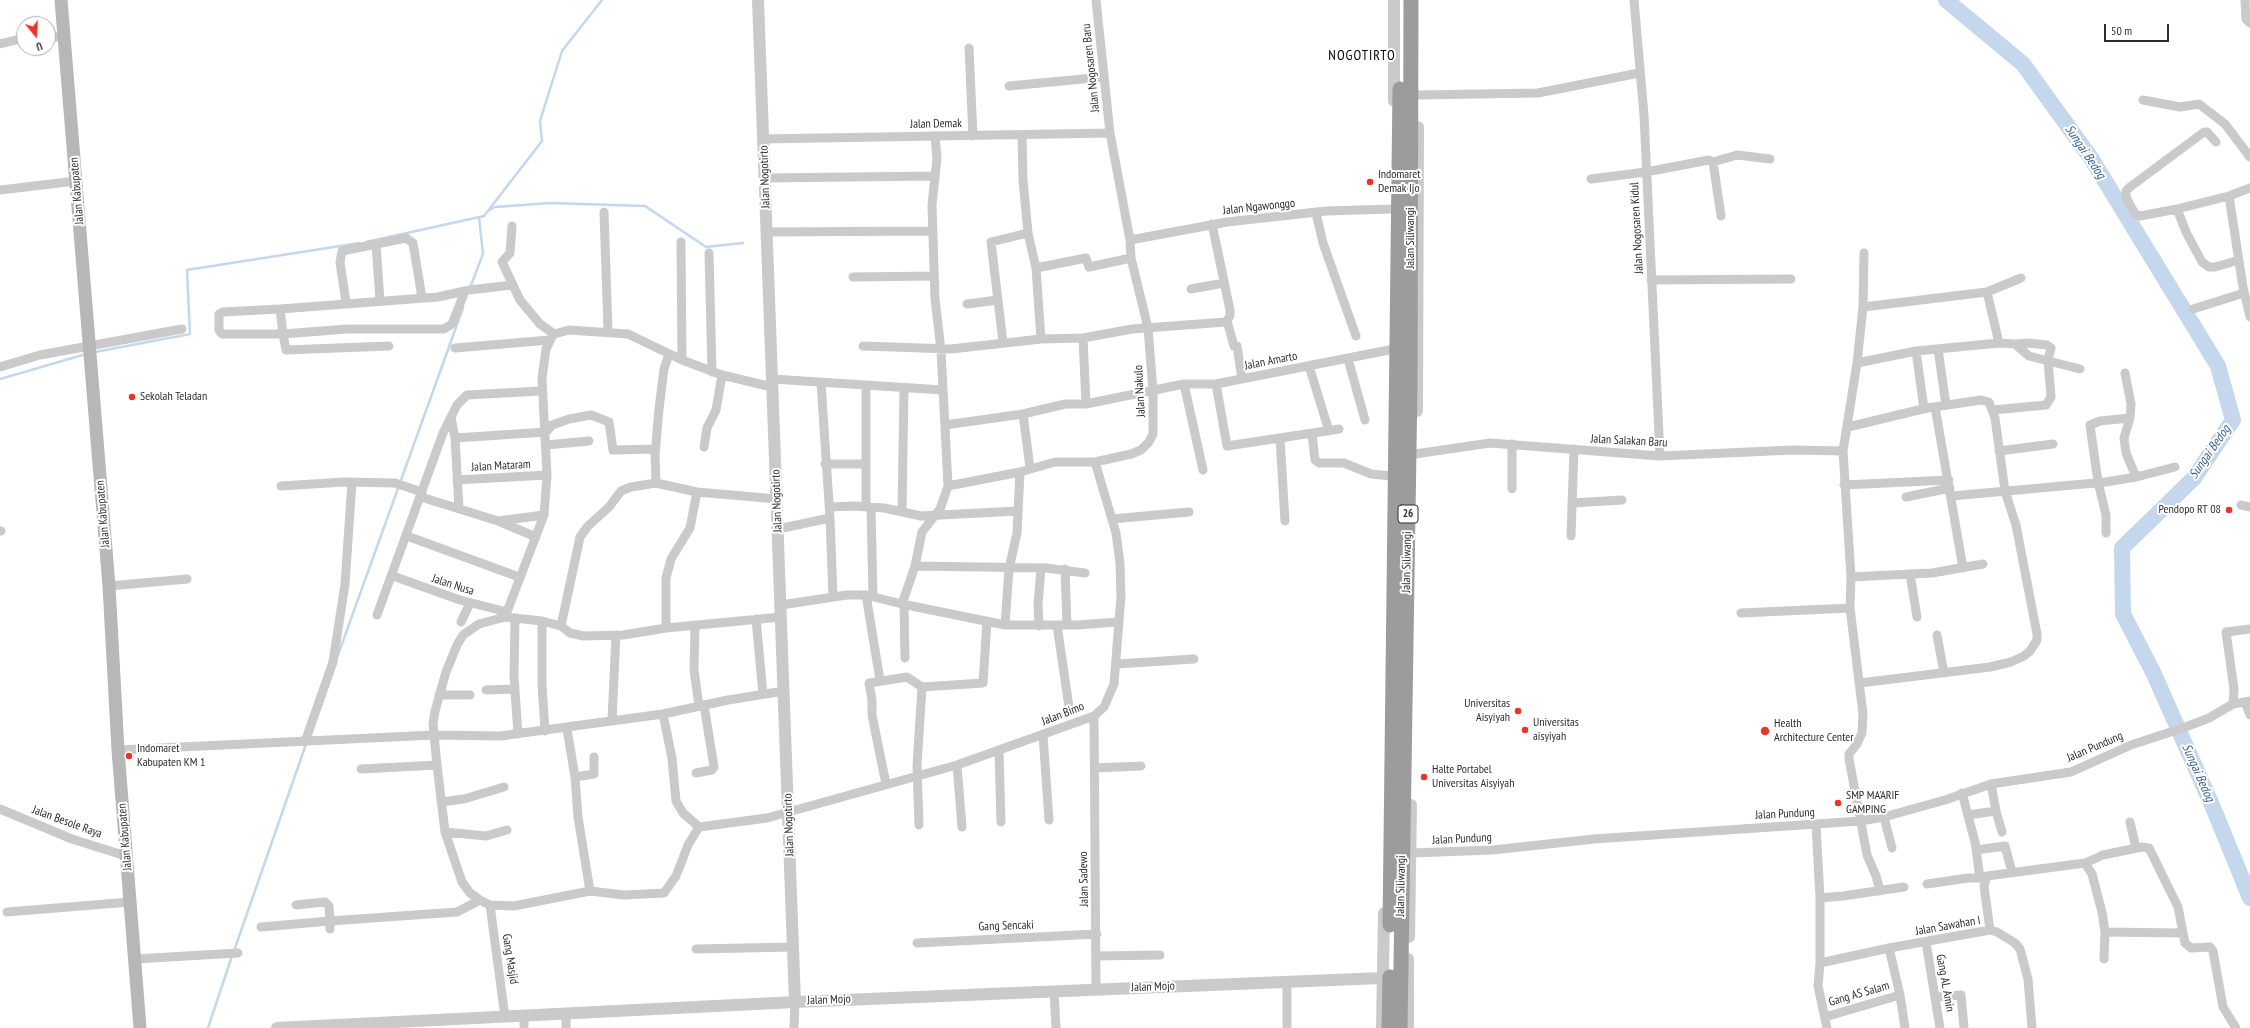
<!DOCTYPE html>
<html>
<head>
<meta charset="utf-8">
<style>
	body { margin:0 }
	#map { position:relative; width:2250px; height:1028px; overflow:hidden; background:#fff; font-family:"PT Sans Narrow",sans-serif }
	canvas { display:block }
	.north { position:absolute; left:16px; top:16px; width:40px; height:40px; box-sizing:border-box; background:#fff; border:1px solid #ababab; border-radius:50%; rotate:162deg; font-size:11px; font-weight:700; line-height:16px; text-align:center; color:#2d2d2d }
	.north::after { content:''; display:block; margin:auto; width:14px; height:18px; background:#eb3428; clip-path:polygon(50% 0,100% 100%,50% 72%,0 100%) }
	.scale { position:absolute; left:2104px; top:24px; width:65px; height:18px; box-sizing:border-box; border:2px solid #2d2d2d; border-top:0; padding-left:5px; font-size:12px; line-height:14px; white-space:nowrap; color:#2d2d2d; -webkit-text-stroke:3px #fff; paint-order:stroke }
</style>
</head>
<body>
<div id="map">
<canvas width="2250" height="1028"></canvas>
<div class="north">U</div>
<div class="scale">50 m</div>
</div>
<script>
const ctx = document.querySelector('canvas').getContext('2d');
ctx.lineJoin = 'round';
const poly = rows => new Path2D(rows.map(r => 'M' + r).join(''));
function stroke(path, color, width, dash) { ctx.strokeStyle = color; ctx.lineWidth = width; ctx.lineCap = dash ? 'butt' : 'round'; ctx.setLineDash(dash || []); ctx.stroke(path); }
function drawText(font, color, halo, rows, align = 'center') {
  ctx.font = font + ' "PT Sans Narrow",sans-serif'; ctx.lineWidth = 4; ctx.setLineDash([]); ctx.textBaseline = 'middle'; ctx.strokeStyle = halo; ctx.fillStyle = color; for (const [text, x, y, turn = 0] of rows) {
    ctx.save(); ctx.translate(x, y); ctx.rotate((+turn || 0) * Math.PI / 180); ctx.textAlign = isNaN(turn) ? turn : align; if (halo) ctx.strokeText(text, 0, 0); ctx.fillText(text, 0, 0); ctx.restore();
  }
}
stroke(poly([
	[489,210,495,207,550,203,645,206,706,247,743,243],
	[366,242,484,216,542,141,540,121,562,51,602,0],
	[470,288,483,254,479,217],
	[95,352,190,334,187,270,359,243],
	[0,379,86,354],
	[338,655,463,308],
	[234,951,306,744],
	[208,1028,232,956]
]), '#c4d7ec', 2.5);
stroke(poly([
	[1946,0,2023,64,2091,158,2218,366,2233,420,2194,478,2122,548,2123,614,2153,672,2212,805,2250,898]
]), '#c4d7ec', 16);
stroke(poly([
	[1634,0,1644,115,1660,456],
	[2245,0,2246,19,2250,23],
	[48,37,64,37],
	[0,44,24,38],
	[969,48,973,136],
	[1009,86,1104,77],
	[1418,95,1538,93,1639,73],
	[2143,100,2180,107,2199,104,2225,124,2250,157],
	[1022,135,1023,180,1028,233,1036,268,1041,339],
	[763,139,1110,133],
	[2216,142,2207,132,2204,132,2130,187,2126,191,2126,197,2135,214,2140,216,2177,209,2229,196,2250,188],
	[1713,162,1737,155,1770,159],
	[765,178,934,176],
	[1591,179,1646,172,1709,160,1713,162,1721,216],
	[0,190,76,181],
	[2229,196,2243,287,2250,317],
	[2177,209,2186,232,2202,262,2209,267,2215,267,2239,260],
	[604,212,608,331],
	[1316,213,1323,243,1356,336],
	[512,226,510,253,502,262,520,300,540,324,554,334],
	[767,232,933,231],
	[1130,240,1227,222,1326,211,1393,209],
	[681,242,682,360],
	[376,244,380,301],
	[709,253,712,372],
	[1864,253,1863,307,1857,363,1843,451,1851,577,1850,608,1863,714,1862,733,1857,744,1849,754,1849,759,1867,855,1876,876,1880,891],
	[1036,268,1086,258,1089,267,1131,258],
	[853,277,934,276],
	[1651,280,1791,279],
	[1191,289,1224,283],
	[465,291,452,324,444,329,347,329,283,334,280,309,438,297,465,291,469,290,512,285],
	[1987,292,2021,278],
	[346,303,340,262,342,251,406,238,413,243,422,298],
	[967,304,998,300],
	[1863,307,1987,292,1999,343],
	[280,309,223,312,219,314,219,330,222,334,283,334,286,350,389,346],
	[2193,309,2244,293],
	[1227,321,1234,346,1237,346,1242,379],
	[1083,338,1086,404],
	[1003,342,991,242,1028,233],
	[863,346,951,349,1041,339,1083,338,1132,329,1226,322,1230,316,1230,310,1212,224],
	[455,348,550,340],
	[1938,349,1946,405],
	[1916,351,1924,409],
	[1348,359,1365,420],
	[1857,363,1916,351,1999,343,2015,344,2029,356,2080,369],
	[1309,366,1329,431],
	[0,367,40,355,182,329],
	[772,379,943,390],
	[821,383,830,518,833,597],
	[1184,384,1203,470],
	[1216,384,1227,446,1339,429],
	[866,386,866,507],
	[772,387,722,375,682,360,628,334,569,330,554,334,551,339,546,349,542,378,547,475,544,515,505,617,479,624,463,635,457,645,446,672,435,711,433,724,437,765,445,832,462,882,470,893,480,900,490,905,514,906,590,891,624,895,664,893,676,876,688,845,699,827,767,818,957,765,1094,716,1104,707,1114,684,1121,596,1120,563,1116,533,1095,462],
	[1935,407,1963,568],
	[1993,410,2046,405,2051,397,2048,360,2051,348,2047,345,2028,343,2015,344],
	[1023,414,1030,468],
	[451,417,455,438,459,508],
	[945,425,1023,414,1065,404,1086,404,1184,384,1216,384,1394,349],
	[1848,427,1927,408,1981,400,1989,402,1995,418,2005,491,2016,525,2037,634,2037,640,2030,651,2024,656,2011,662,1990,667,1860,683],
	[1312,433,1315,460,1319,463,1344,463,1371,474,1391,476],
	[455,438,546,432,552,425,569,419,591,415,609,422,613,450,655,449],
	[1280,438,1285,521],
	[546,445,589,441],
	[704,447,707,428,716,410,722,375],
	[1999,451,2053,444],
	[1415,454,1490,443,1660,456,1793,450,1843,451],
	[825,464,866,464],
	[2136,477,2175,467],
	[457,480,547,475],
	[656,483,697,492,777,499],
	[1844,485,1949,480],
	[281,486,344,482,395,483,422,492],
	[948,486,1020,472,1055,462,1095,462,1131,454,1141,450,1149,442,1153,434,1153,391,1148,328,1131,258,1130,240,1110,133,1096,0],
	[1512,489,1512,444],
	[1952,496,2106,482,2136,477,2126,453,2124,438,2130,418,2131,404,2125,373],
	[421,497,498,521,536,537],
	[1906,497,1950,488],
	[1572,503,1622,500],
	[2241,505,2250,507],
	[829,507,854,506,884,508,921,516,1018,511],
	[871,508,873,596],
	[902,511,904,388],
	[1112,519,1189,512],
	[498,521,544,515],
	[778,529,830,518],
	[0,531,1,531],
	[2106,533,2106,515,2098,482,2090,425,2100,421,2130,418],
	[407,536,519,577],
	[1571,536,1574,449],
	[915,566,1046,568,1085,573],
	[1065,569,1067,625],
	[1910,574,1917,617],
	[393,576,460,600,507,612],
	[1851,577,1932,573,1983,564],
	[109,586,187,579],
	[866,595,880,680],
	[902,604,915,566,922,532,940,509,948,486,941,350,935,299,932,205,937,158,935,136],
	[781,605,847,595,866,595,902,604,1005,625,1077,625,1118,622],
	[904,605,905,658],
	[1741,613,1850,608],
	[377,615,443,433,457,405,467,395,541,391],
	[505,617,542,621,561,626,580,537,588,526,609,507,621,491,631,487,656,483,655,455,659,409,664,369,669,354],
	[515,618,514,676,518,734],
	[756,619,763,694],
	[542,621,542,684,545,731],
	[461,622,470,603],
	[695,625,694,670,699,706],
	[1005,625,1009,569,1017,533,1020,472],
	[1057,625,1069,707],
	[561,626,570,633,584,636,623,635,666,628,781,617],
	[1039,626,1038,605,1041,568],
	[666,628,666,578,671,559,690,528,697,492],
	[1937,635,1944,673],
	[1117,664,1194,659],
	[922,687,983,683,987,621],
	[486,690,515,689],
	[439,695,470,695],
	[2245,702,2250,715],
	[2233,704,2234,689,2226,632,2250,629],
	[663,714,672,758,676,801,683,813,699,827],
	[1094,716,1096,989],
	[612,720,616,635],
	[567,729,575,777,578,817,590,891],
	[1043,735,1049,820],
	[305,742,333,662,345,584,352,482],
	[118,750,434,735,500,736,663,714,728,700,784,691],
	[999,751,1001,822],
	[957,765,962,827],
	[1095,768,1141,766],
	[361,769,437,765],
	[696,773,712,770,714,767,704,705],
	[575,777,594,774,594,757],
	[886,784,872,715,872,700,869,683,907,677,922,687],
	[1991,784,1996,811],
	[1962,793,1975,842,1980,878],
	[441,802,464,799,504,787],
	[0,809,72,839,126,856],
	[1968,815,1996,811,2002,832],
	[1884,817,1892,848],
	[2130,822,2136,848],
	[919,825,917,766,922,687],
	[1816,825,1820,898,1820,963,1818,986,1827,1028],
	[445,832,486,836,507,830],
	[1976,850,2005,846,2012,872],
	[1411,853,1493,850,1594,839,1860,821,1884,817,1945,800,1991,784,2071,772,2131,745,2183,728,2209,718,2233,704,2250,701],
	[2085,863,2103,855,2142,847,2149,848,2178,907,2185,943,2191,948,2210,947,2213,951,2223,1007,2236,1028],
	[1927,884,1968,878,1985,878],
	[1820,898,1843,896,1904,887],
	[296,905,325,902,329,906,330,921,457,912,480,900],
	[490,905,505,1017],
	[7,912,130,902],
	[261,927,330,921,330,929],
	[1990,930,1984,886,1987,876,2085,863,2092,874,2102,912,2105,932,2104,959],
	[2105,932,2182,933],
	[1926,942,1940,1028],
	[917,943,1097,934],
	[1889,948,1900,995,1905,1028],
	[696,949,793,947],
	[1096,956,1160,955],
	[135,959,238,953],
	[1820,963,1889,948,1990,930,1997,932,2015,943,2020,949,2028,979,2032,1028],
	[1287,982,1287,1028],
	[1054,991,1056,1028],
	[1936,997,1961,995,1964,1028],
	[566,1015,566,1028],
	[1825,1017,1900,995],
	[524,1028,524,1016],
	[794,1028,795,1002]
]), '#cacaca', 9);
stroke(poly([
	[758,0,795,1002],
	[1394,101,1394,0],
	[1417,411,1418,127],
	[1409,937,1411,805],
	[277,1028,795,1002,1382,978],
	[1382,1028,1384,913],
	[1408,1028,1408,959]
]), '#cacaca', 12);
stroke(poly([
	[61,0,109,586,118,750,140,1028]
]), '#b7b7b7', 13);
stroke(poly([
	[1390,925,1400,89],
	[1389,1028,1390,977],
	[1400,1028,1410,385,1411,0]
]), '#9c9c9c', 15);
for (const [x, y, r, color] of [
	[1370,182,4,"#eb3428"],
	[132,397,4,"#eb3428"],
	[2229,510,4,"#eb3428"],
	[1518,711,4,"#eb3428"],
	[1525,730,4,"#eb3428"],
	[1765,731,5,"#eb3428"],
	[129,756,4,"#eb3428"],
	[1424,777,4,"#eb3428"],
	[1838,803,4,"#eb3428"]
]) { const dot = new Path2D(); dot.arc(x, y, r, 0, 2 * Math.PI); ctx.fillStyle = color; ctx.fill(dot); stroke(dot, '#fff', 1.5); }
for (const [x, y, w] of [
	[1408,514,20]
]) { const box = new Path2D(); box.roundRect(x - w / 2, y - 9, w, 18, 3); ctx.fillStyle = '#fff'; ctx.fill(box); stroke(box, '#2d2d2d', 1); }
drawText('bold 11px', '#2d2d2d', null, [
	["26",1408,514]
]);
drawText('12px', '#2d2d2d', '#fff', [
	["Jalan Nogosaren Baru",1091,68,-96],
	["Jalan Demak",936,124,-1],
	["Jalan Nogotirto",765,177,-92],
	["Jalan Kabupaten",77,191,-95],
	["Jalan Ngawonggo",1259,207,-6],
	["Jalan Nogosaren Kidul",1637,228,-93],
	["Jalan Siliwangi",1411,238,-90],
	["Jalan Amarto",1271,361,-11],
	["Jalan Nakulo",1140,391,-93],
	["Jalan Salakan Baru",1629,441,3],
	["Jalan Mataram",501,466,-3],
	["Jalan Nogotirto",777,501,-92],
	["Jalan Kabupaten",103,514,-95],
	["Jalan Siliwangi",1407,562,-89],
	["Jalan Nusa",453,585,18],
	["Jalan Bimo",1063,714,-21],
	["Jalan Pundung",2095,747,-23],
	["Jalan Pundung",1785,814,-3],
	["Jalan Besole Raya",67,822,20],
	["Jalan Nogotirto",789,825,-92],
	["Jalan Kabupaten",125,837,-95],
	["Jalan Pundung",1462,839,-3],
	["Jalan Sadewo",1084,879,-91],
	["Jalan Siliwangi",1401,886,-89],
	["Gang Sencaki",1006,926,-2],
	["Jalan Sawahan I",1948,926,-10],
	["Gang Masjid",510,959,81],
	["Gang AL Amin",1945,983,80],
	["Jalan Mojo",1153,987,-2],
	["Gang AS Salam",1859,994,-16],
	["Jalan Mojo",829,1000,-2]
]);
drawText('12px', '#2d2d2d', '#fff', [
	["Indomaret",1378,175],
	["Demak Ijo",1378,189],
	["Sekolah Teladan",140,397],
	["Pendopo RT 08",2221,510,"right"],
	["Universitas",1510,704,"right"],
	["Aisyiyah",1510,718,"right"],
	["Universitas",1533,723],
	["aisyiyah",1533,737],
	["Health",1774,724],
	["Architecture Center",1774,738],
	["Indomaret",137,749],
	["Kabupaten KM 1",137,763],
	["Halte Portabel",1432,770],
	["Universitas Aisyiyah",1432,784],
	["SMP MA'ARIF",1846,796],
	["GAMPING",1846,810]
], 'left');
drawText('italic 13px', '#396391', '#fff', [
	["Sungai Bedog",2085,152,56],
	["Sungai Bedog",2210,452,-55],
	["Sungai Bedog",2198,773,66]
]);
ctx.letterSpacing = '1px';
drawText('14px', '#000', '#fff', [
	["NOGOTIRTO",1362,56]
]);
ctx.letterSpacing = '0px';
</script>
</body>
</html>
